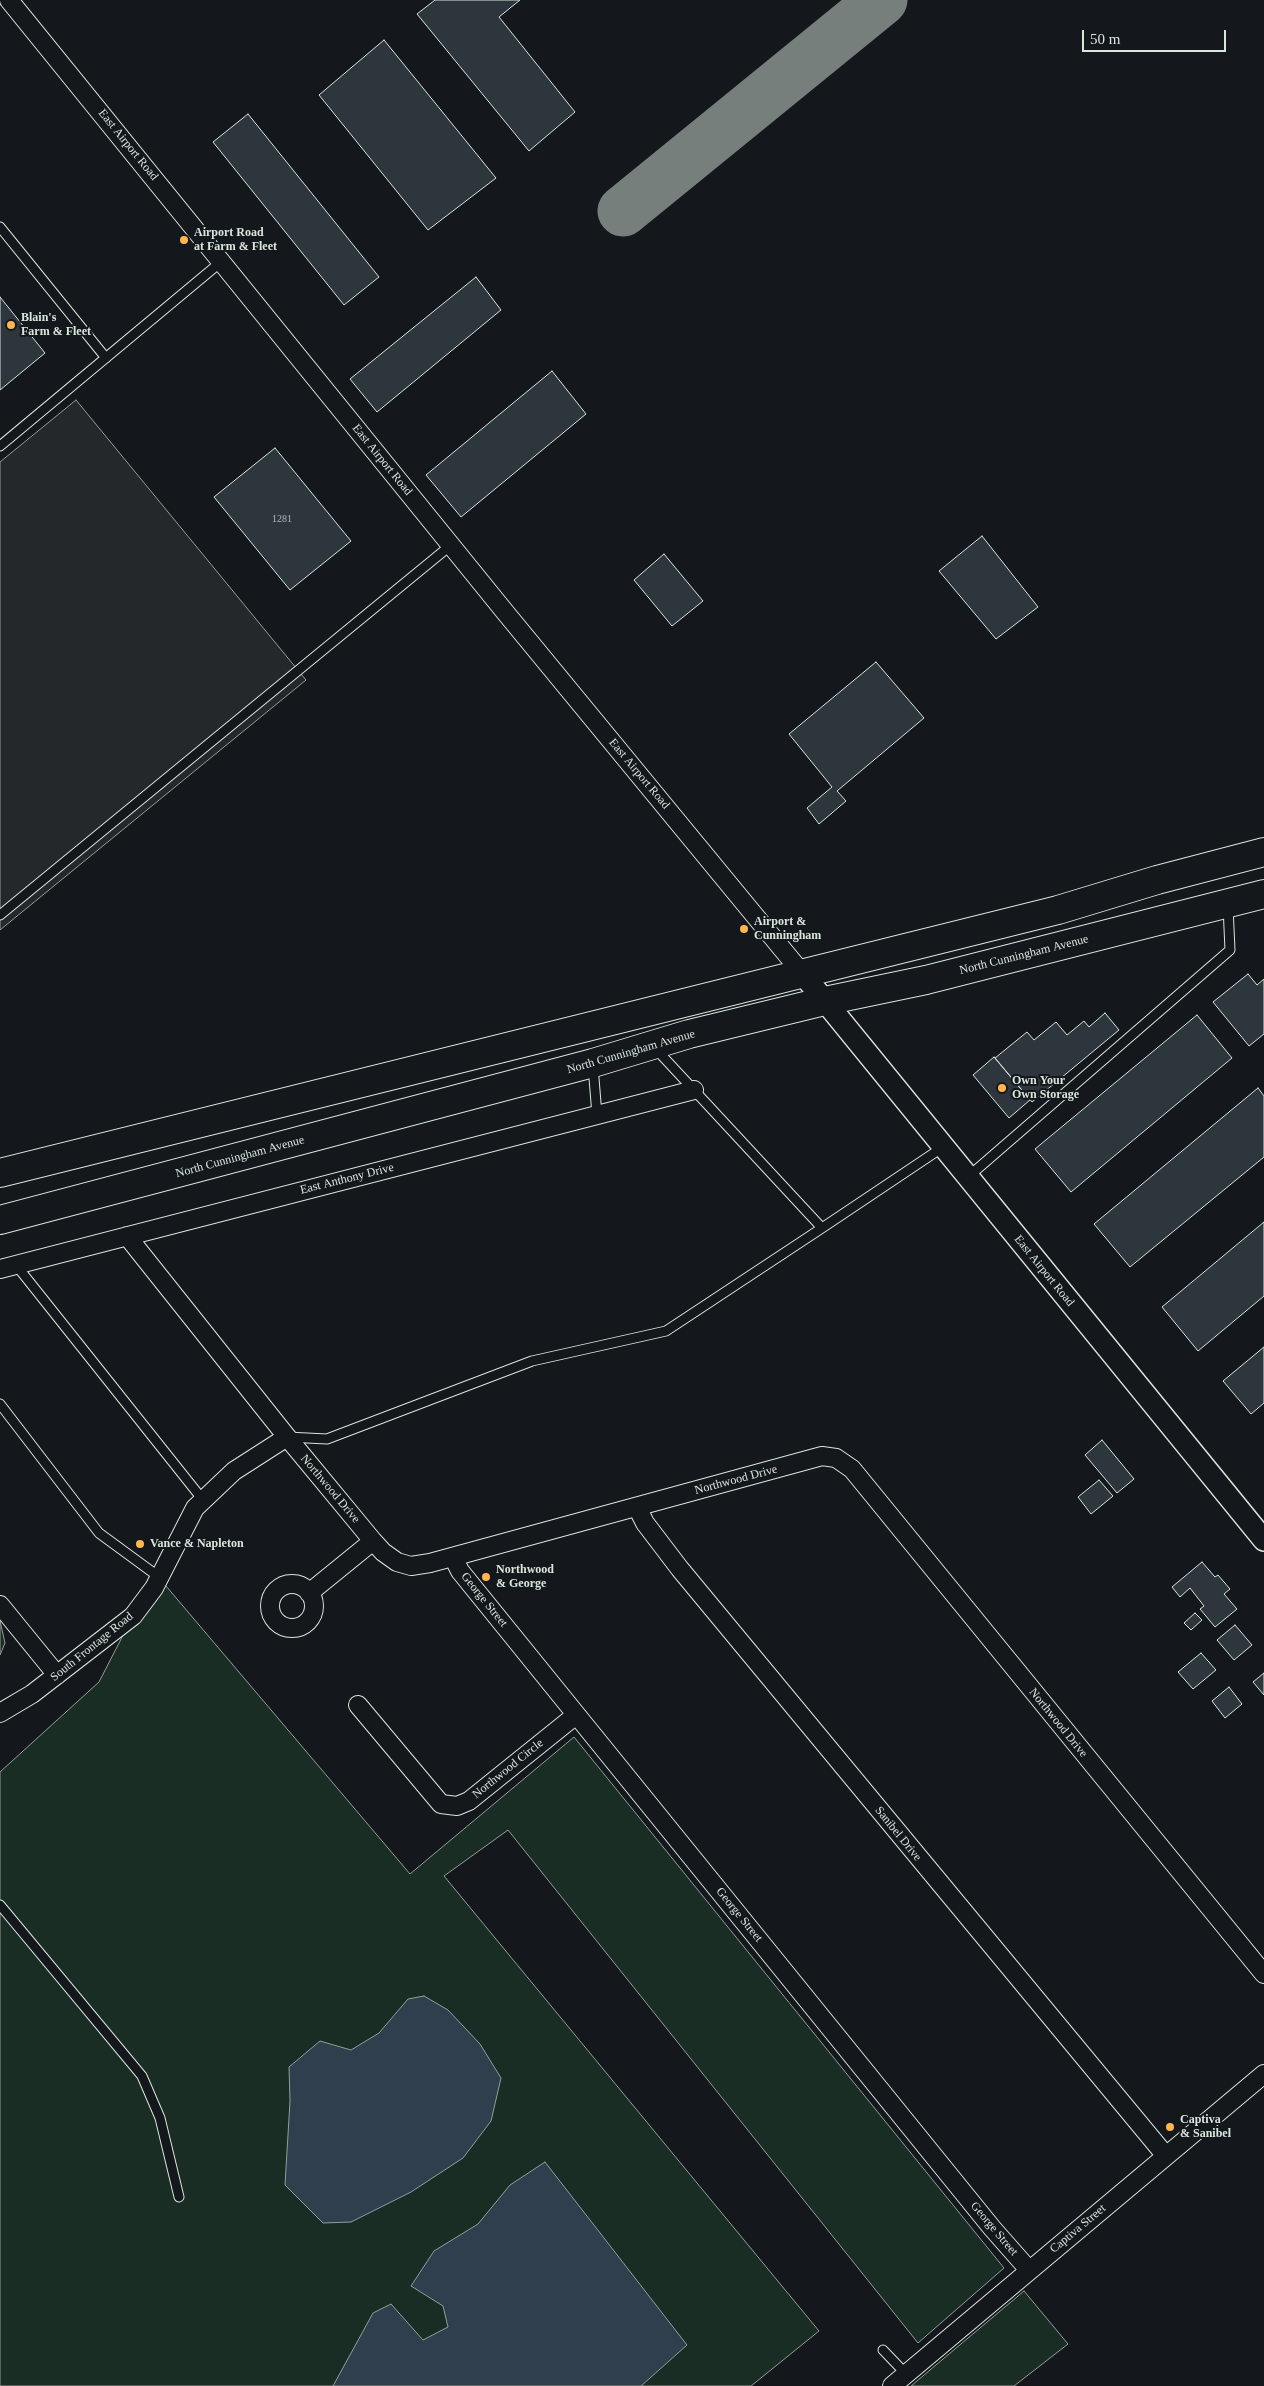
<!DOCTYPE html>
<html>
<head>
<meta charset="utf-8">
<style>
	body { margin:0 }
	#map { position:relative; width:1264px; height:2386px; overflow:hidden; background:#14181c; font-family:"Times New Roman",serif }
	canvas { display:block }
	.scale { position:absolute; left:1082px; top:30px; width:144px; height:22px; box-sizing:border-box; border:2px solid #d8e6dc; border-top:0; padding-left:6px; font-size:15px; line-height:18px; white-space:nowrap; color:#d8e6dc; -webkit-text-stroke:4px #14181c; paint-order:stroke }
</style>
</head>
<body>
<div id="map">
<canvas width="1264" height="2386"></canvas>
<div class="scale">50 m</div>
</div>
<script>
const ctx = document.querySelector('canvas').getContext('2d');
ctx.lineJoin = 'round';
function fillPath(path, color) { ctx.fillStyle = color; ctx.fill(path, 'evenodd'); }
const poly = rows => new Path2D(rows.map(r => 'M' + r).join(''));
function stroke(path, color, width, dash) { ctx.strokeStyle = color; ctx.lineWidth = width; ctx.lineCap = dash ? 'butt' : 'round'; ctx.setLineDash(dash || []); ctx.stroke(path); }
function drawText(font, color, halo, rows, align = 'center') {
  ctx.font = font + ' "Times New Roman",serif'; ctx.lineWidth = 4; ctx.setLineDash([]); ctx.textBaseline = 'middle'; ctx.strokeStyle = halo; ctx.fillStyle = color; for (const [text, x, y, turn = 0] of rows) {
    ctx.save(); ctx.translate(x, y); ctx.rotate((+turn || 0) * Math.PI / 180); ctx.textAlign = isNaN(turn) ? turn : align; if (halo) ctx.strokeText(text, 0, 0); ctx.fillText(text, 0, 0); ctx.restore();
  }
}
const green = poly([
	[155,1573,410,1874,574,1737,1004,2268,918,2343,508,1830,444,1876,819,2331,751,2386,0,2386,0,1772,99,1682,155,1573],
	[0,1621,5,1643,0,1655,0,1621],
	[1024,2291,1068,2344,1014,2386,911,2386,1024,2291]
]);
fillPath(green, '#1a2d24');
stroke(green, '#939e99', 1);
const parking = poly([
	[76,400,306,680,0,930,0,462,76,400]
]);
fillPath(parking, '#24282b');
stroke(parking, '#939e99', 1);
const water = poly([
	[424,1996,448,2010,480,2044,501,2078,491,2121,463,2158,411,2192,351,2222,323,2223,285,2185,290,2101,289,2067,320,2041,351,2050,379,2033,408,1999,424,1996],
	[545,2162,687,2345,641,2386,333,2386,373,2313,391,2304,423,2340,448,2327,443,2306,411,2286,434,2251,478,2224,510,2185,545,2162]
]);
fillPath(water, '#2f3f4d');
stroke(water, '#939e99', 1);
stroke(poly([
	[623,211,882,0]
]), '#767f7c', 51);
const building = poly([
	[435,0,520,0,499,17,575,112,529,151,417,14,435,0],
	[384,40,496,178,428,230,319,95,384,40],
	[248,114,379,277,344,305,213,142,248,114],
	[476,277,501,310,377,412,350,379,476,277],
	[0,297,45,353,0,390,0,297],
	[552,371,586,414,461,517,426,475,552,371],
	[275,448,351,541,290,590,214,497,275,448],
	[982,536,1038,607,996,639,939,571,982,536],
	[664,554,703,601,672,626,634,580,664,554],
	[876,662,924,718,837,791,846,801,819,824,807,808,832,787,789,734,876,662],
	[1248,974,1257,985,1264,979,1264,1034,1249,1046,1213,1002,1248,974],
	[1105,1013,1119,1030,1032,1102,995,1058,1027,1032,1034,1040,1056,1022,1067,1035,1084,1021,1089,1027,1105,1013],
	[1197,1015,1232,1058,1071,1192,1035,1149,1197,1015],
	[994,1057,1030,1100,1009,1118,973,1075,994,1057],
	[1258,1088,1264,1096,1264,1157,1130,1267,1094,1224,1258,1088],
	[1264,1222,1264,1296,1198,1351,1162,1307,1264,1222],
	[1264,1347,1264,1403,1251,1414,1223,1381,1264,1347],
	[1102,1440,1134,1479,1117,1493,1085,1455,1102,1440],
	[1099,1480,1113,1496,1091,1514,1078,1497,1099,1480],
	[1202,1562,1215,1577,1218,1575,1230,1589,1224,1594,1237,1609,1215,1627,1200,1609,1204,1606,1190,1588,1180,1597,1172,1587,1202,1562],
	[1195,1613,1202,1620,1191,1630,1184,1623,1195,1613],
	[1235,1625,1252,1645,1234,1660,1217,1640,1235,1625],
	[1201,1653,1216,1670,1193,1689,1178,1672,1201,1653],
	[1264,1673,1264,1695,1253,1682,1264,1673],
	[1229,1687,1242,1704,1225,1718,1212,1701,1229,1687]
]);
fillPath(building, '#2c363c');
stroke(building, '#d8e6dc', 1);
const service = poly([
	[0,227,106,358],
	[0,446,222,261],
	[0,915,451,545],
	[654,1047,822,1228,943,1147],
	[593,1066,597,1115],
	[968,1177,1230,950,1228,906],
	[16,1265,203,1500],
	[0,1404,99,1533,159,1577],
	[287,1437,327,1439,532,1361,666,1331,822,1228],
	[0,1905,142,2076,160,2118,179,2197],
	[883,2350,906,2374]
]);
const minor = poly([
	[9,0,505,612,802,973],
	[127,1236,287,1437,373,1541,383,1552,397,1562,411,1566,430,1563,822,1456,836,1458,852,1469,1264,1974],
	[0,1269,694,1090],
	[637,1507,645,1523,680,1569,1166,2156],
	[453,1557,460,1571,992,2228,1029,2270],
	'270 1606a22 22 0 1 1 44 0a22 22 0 1 1-44 0Z',
	[309,1593,373,1541],
	[0,1605,57,1675],
	[358,1705,441,1804,457,1806,469,1801,576,1715],
	[0,1713,32,1694,133,1616,154,1588,195,1508,234,1471,287,1437],
	[892,2386,1264,2074]
]);
const tertiary = poly([
	[802,973,1264,1540]
]);
const primary = poly([
	[0,1173,1058,910,1157,880,1264,852],
	[0,1220,593,1063,689,1034,825,1001,926,980,1264,894]
]);
stroke(service, '#d8e6dc', 11);
stroke(minor, '#d8e6dc', 20);
stroke(tertiary, '#d8e6dc', 24);
stroke(primary, '#d8e6dc', 30);
stroke(service, '#14181c', 9);
stroke(minor, '#14181c', 18);
stroke(tertiary, '#14181c', 21);
stroke(primary, '#14181c', 28);
for (const [x, y, r, color] of [
	[184,240,5,"#ffb74d"],
	[11,325,5,"#ffb74d"],
	[744,929,5,"#ffb74d"],
	[1002,1088,5,"#ffb74d"],
	[140,1544,5,"#ffb74d"],
	[486,1577,5,"#ffb74d"],
	[1170,2127,5,"#ffb74d"]
]) { const dot = new Path2D(); dot.arc(x, y, r, 0, 2 * Math.PI); ctx.fillStyle = color; ctx.fill(dot); stroke(dot, '#14181c', 2); }
drawText('10px', '#adbab4', null, [
	["1281",282,519]
]);
drawText('12px', '#d8e6dc', '#14181c', [
	["East Airport Road",128,145,51],
	["East Airport Road",382,460,51],
	["East Airport Road",639,774,50],
	["North Cunningham Avenue",1024,955,-14],
	["North Cunningham Avenue",631,1052,-16],
	["North Cunningham Avenue",240,1157,-15],
	["East Anthony Drive",347,1179,-14],
	["East Airport Road",1044,1271,51],
	["Northwood Drive",736,1480,-15],
	["Northwood Drive",330,1489,50],
	["George Street",484,1600,51],
	["South Frontage Road",92,1647,-39],
	["Northwood Drive",1058,1723,51],
	["Northwood Circle",508,1769,-39],
	["Sanibel Drive",898,1834,51],
	["George Street",739,1915,51],
	["George Street",994,2229,50],
	["Captiva Street",1078,2229,-40]
]);
drawText('bold 12px', '#d8e6dc', '#14181c', [
	["Airport Road",194,233],
	["at Farm & Fleet",194,247],
	["Blain's",21,318],
	["Farm & Fleet",21,332],
	["Airport &",754,922],
	["Cunningham",754,936],
	["Own Your",1012,1081],
	["Own Storage",1012,1095],
	["Vance & Napleton",150,1544],
	["Northwood",496,1570],
	["& George",496,1584],
	["Captiva",1180,2120],
	["& Sanibel",1180,2134]
], 'left');
</script>
</body>
</html>
